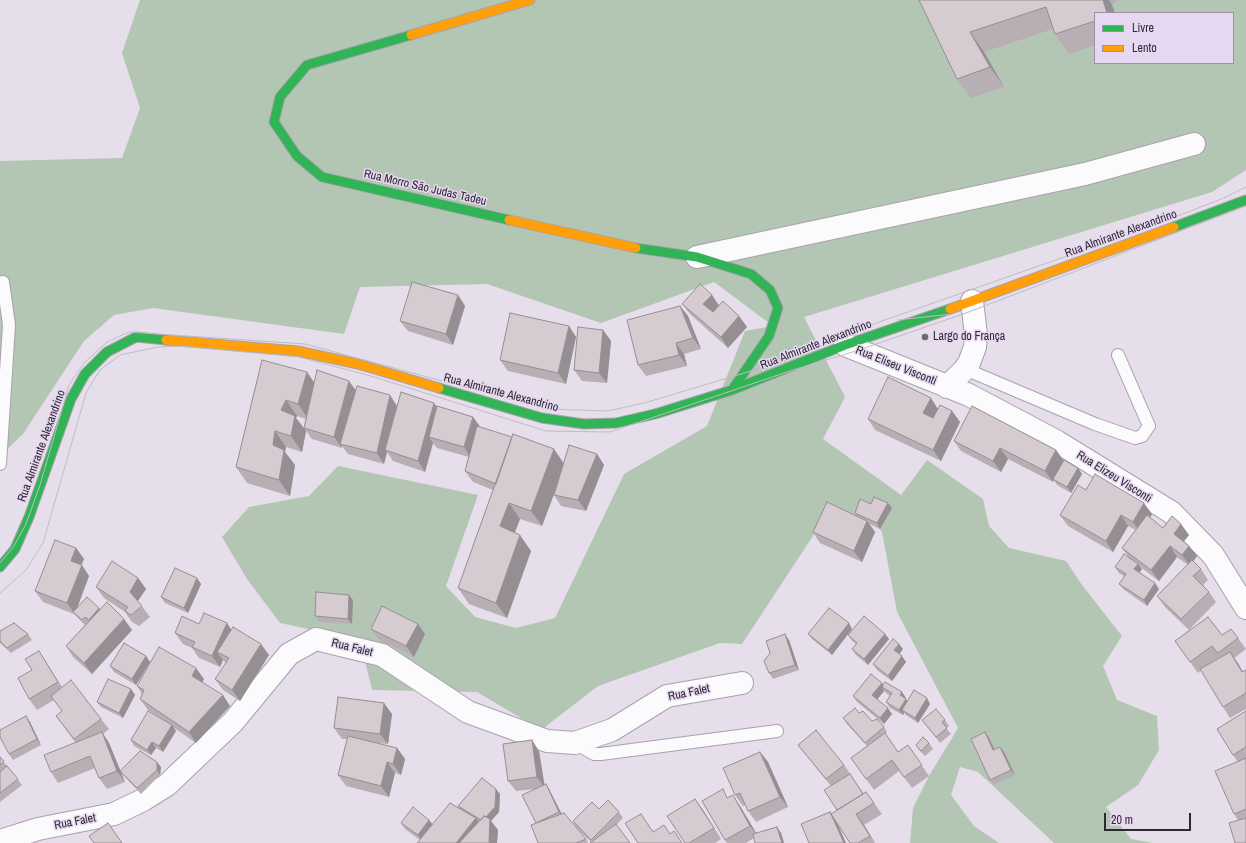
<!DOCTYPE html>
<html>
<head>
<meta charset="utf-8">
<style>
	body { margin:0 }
	#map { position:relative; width:1246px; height:843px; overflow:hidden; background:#e6deeb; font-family:"Archivo Narrow",sans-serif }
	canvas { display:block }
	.legend { position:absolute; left:1094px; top:12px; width:140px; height:52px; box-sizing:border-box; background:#e7d8f1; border:1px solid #9d92a5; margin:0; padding:5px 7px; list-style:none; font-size:12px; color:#2e2832 }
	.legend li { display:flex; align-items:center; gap:8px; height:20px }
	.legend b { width:20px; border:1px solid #9d92a5 }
	.scale { position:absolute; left:1104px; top:813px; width:87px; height:18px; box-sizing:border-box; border:2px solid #2e2832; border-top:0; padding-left:5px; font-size:12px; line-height:14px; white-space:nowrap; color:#2e2832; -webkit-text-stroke:3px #e7d8f1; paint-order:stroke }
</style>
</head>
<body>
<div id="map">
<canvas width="1246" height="843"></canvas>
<ul class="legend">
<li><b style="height:5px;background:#30b455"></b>Livre</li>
<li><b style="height:5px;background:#ff9f0a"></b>Lento</li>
</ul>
<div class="scale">20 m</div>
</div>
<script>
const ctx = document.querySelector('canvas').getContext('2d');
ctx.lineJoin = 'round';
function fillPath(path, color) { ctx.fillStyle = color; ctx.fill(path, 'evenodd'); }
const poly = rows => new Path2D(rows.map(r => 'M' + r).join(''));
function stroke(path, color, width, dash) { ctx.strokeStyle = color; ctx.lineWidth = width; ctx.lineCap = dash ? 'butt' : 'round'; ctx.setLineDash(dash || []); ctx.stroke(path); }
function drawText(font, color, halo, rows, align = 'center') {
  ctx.font = font + ' "Archivo Narrow",sans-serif'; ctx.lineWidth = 3; ctx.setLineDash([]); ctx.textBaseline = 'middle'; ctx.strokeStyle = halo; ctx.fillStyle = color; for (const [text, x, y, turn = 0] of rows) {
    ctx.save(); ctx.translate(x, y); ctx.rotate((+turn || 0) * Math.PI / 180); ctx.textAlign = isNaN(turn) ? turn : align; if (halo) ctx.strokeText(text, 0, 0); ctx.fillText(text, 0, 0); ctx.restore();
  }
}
fillPath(poly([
	[140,0,1246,0,1246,170,1212,192,804,317,845,397,823,439,901,495,927,460,983,499,989,526,1009,548,1066,561,1082,585,1122,636,1103,666,1117,700,1157,716,1159,750,1138,785,1106,807,1131,839,1153,843,1054,843,978,772,960,767,951,795,974,826,999,843,910,843,913,808,929,776,958,728,897,612,882,532,880,529,832,507,742,644,720,643,598,686,541,730,477,692,372,690,360,640,280,623,247,579,222,537,249,507,309,496,338,466,478,495,446,586,475,617,516,628,555,618,624,474,707,426,745,331,773,326,714,282,601,323,487,284,360,287,344,334,153,308,114,315,84,341,23,434,0,456,0,161,122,158,140,108,122,53],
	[1095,13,1233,13,1233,63,1095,63]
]), '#b3c6b3');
const lane = poly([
	[965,369,1095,424,1135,438,1142,436,1149,426,1118,355],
	[0,464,9,325,3,282],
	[575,743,594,754,601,754,777,731]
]);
const street = poly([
	[697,257,1085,174,1194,144],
	[845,345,969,395,1056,441,1171,512,1213,555,1246,608],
	[947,387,965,369,969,363,975,347,976,335,972,301],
	[0,841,38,829,114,814,143,800,167,785,233,722,289,654,316,639,382,655,468,712,547,741,575,743,612,730,667,696,742,683]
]);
const fast = poly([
	[411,35,307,65,280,97,274,122,297,156,322,177,509,220],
	[1174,227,1246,200],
	[636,248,697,257,751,274,770,290,778,308,769,336,732,390],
	[439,388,542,418,584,424,616,423,655,414,732,390,845,345,950,309],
	[0,567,15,549,29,517,71,399,85,374,107,352,136,337,166,340]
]);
const slow = poly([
	[411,35,530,0],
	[509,220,636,248],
	[950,309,1174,227],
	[166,340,298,351,358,364,439,388]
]);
stroke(lane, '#a8a2ac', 14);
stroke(street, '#a8a2ac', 24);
stroke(fast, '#a8a2ac', 11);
stroke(slow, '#a8a2ac', 11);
stroke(lane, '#fbfafc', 12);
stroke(street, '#fbfafc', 22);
stroke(fast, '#30b455', 9);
stroke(slow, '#ff9f0a', 9);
stroke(poly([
	[897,320,952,314],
	[0,563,14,546,26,524,40,485,69,385,84,363,107,342,129,332,305,344,546,409,608,411,644,403,781,362,882,321,1144,229,1224,198,1246,187],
	[0,593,26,570,43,543,86,393,100,370,120,355,158,347,181,346,299,357,371,376,546,431,610,432,793,370,859,350,966,313,1246,206]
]), '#bfbdc0', 1);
fillPath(poly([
	[919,0,1118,0,1112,5,1115,13,1095,13,1095,45,1069,54,1055,34,1053,29,984,52,1004,87,971,98,957,79],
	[458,295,465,306,453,345,408,331,400,321],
	[712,295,719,305,739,316,747,327,728,348,690,314,682,304],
	[680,306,688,316,701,349,684,354,687,366,646,376,638,365],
	[569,326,576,337,566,384,508,371,500,360],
	[603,330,611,341,607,383,582,381,574,370],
	[307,372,314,383,356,390,397,406,437,407,473,417,480,427,563,463,597,454,604,465,586,511,561,506,554,495,555,491,542,526,520,519,515,533,531,551,507,618,469,604,458,588,493,490,473,482,465,471,469,457,437,448,433,443,425,472,393,461,387,452,384,464,348,454,342,446,342,448,312,439,304,428,306,419,297,416,296,418,306,431,302,452,286,447,285,452,295,465,290,496,247,483,236,467],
	[938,408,952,411,960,422,941,461,875,430,868,419],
	[954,441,1056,450,1064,461,1078,468,1082,474,1071,493,1057,485,1054,480,1053,482,1008,459,1001,472,961,451],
	[1086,490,1152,514,1150,518,1163,528,1189,535,1184,541,1197,556,1193,561,1201,569,1208,580,1203,585,1209,592,1216,602,1189,630,1165,607,1157,596,1188,565,1177,557,1159,581,1139,566,1142,569,1139,572,1159,589,1147,606,1123,589,1119,584,1124,576,1119,573,1115,567,1129,558,1122,548,1136,530,1128,526,1113,552,1068,526,1060,515],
	[871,504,892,508,880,529,869,523,875,532,862,562,820,543,813,532,857,516,855,513],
	[76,548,84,559,81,565,89,576,77,607,100,609,132,630,92,674,73,657,66,646,85,625,74,614,43,602,35,591],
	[138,578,146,589,138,601,150,617,139,626,132,622,125,612,104,598,96,587],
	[197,578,201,584,188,613,165,603,161,597],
	[353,600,352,624,319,622,315,616],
	[199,624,231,630,269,655,240,701,223,690,215,679,226,663,223,660,220,667,199,658,192,648,183,644,175,633],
	[371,629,425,634,414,657,379,640],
	[852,629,832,655,812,639,808,634],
	[0,631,28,634,32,640,11,653,0,643],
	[885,634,889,639,868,665,856,655,852,649,856,644,852,641,848,635],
	[1222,635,1238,638,1246,649,1234,658,1243,672,1246,670,1246,709,1230,718,1223,707,1201,670,1198,673,1175,641],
	[1220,657,1220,658,1210,664],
	[789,640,799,670,773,679,769,673],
	[903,649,899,654,906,662,892,681,877,670,873,664],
	[146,656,150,662,136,685,114,672,110,666],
	[46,662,62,687,101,719,109,729,103,734,109,743,120,770,161,767,160,775,141,794,124,776,121,773,125,782,107,789,99,778,95,768,58,783,51,772,76,743,56,716,62,711,54,700,37,710,29,699],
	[204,679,202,682,230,706,196,743,173,727,176,731,163,752,156,748,151,755,134,746,131,740,164,720,148,710,140,699,142,694,137,686],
	[884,684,902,692,906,698,905,699,907,701,930,704,918,723,906,715,904,713,903,715,890,708,886,702,890,696,886,693,884,691,877,699,892,714,884,724,857,702,853,696],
	[131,689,135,695,123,718,101,707,97,702],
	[1246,711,1246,843,1238,820,1234,814,1238,762,1233,755],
	[859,713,884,727,887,732,885,734,898,752,908,745,929,776,912,788,899,771,874,790,851,758,867,746,847,724,843,718],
	[392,714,388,744,378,743,397,748,405,759,401,775,395,773,389,797,346,786,338,775,347,739,342,739,334,728],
	[26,716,30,722,41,745,13,760,9,754],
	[922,720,945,720,949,726,946,728,951,734,940,743],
	[985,732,989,738,995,749,1000,747,1004,752,1015,775,994,785,990,780],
	[929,743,933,749,925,756,919,750,916,745],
	[798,745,844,765,864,794,866,792,882,814,864,825,875,843,850,843,838,824,846,843,809,843,830,812,835,820,837,810,831,786,806,755],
	[539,751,544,784,549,789,562,814,586,839,588,843,538,843,535,789,516,791,508,781],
	[760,752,768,762,788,807,756,822,748,811,745,805,743,806,735,795],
	[0,757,22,785,0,802],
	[500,794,499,812,491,821,498,830,497,843,417,843,420,840,405,829,401,823,429,820,432,824,459,808,458,806],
	[740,806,756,833,777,827,781,833,784,843,755,843,754,838,746,843,727,843,725,840],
	[599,809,619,812,623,818,617,824,591,842,576,827,573,821],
	[703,810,721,839,715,843,685,843]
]), '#b7afb3');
fillPath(poly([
	[1103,0,1109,0,1112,5,1115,13,1107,13],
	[970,32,984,52,1004,87,990,67],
	[458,295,465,306,453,345,446,334],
	[712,295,719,306,711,315,703,304],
	[680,306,688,316,701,349,693,338],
	[739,316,747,327,728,348,721,337],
	[569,326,576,337,566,384,558,373],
	[603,330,611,341,607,383,599,373],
	[676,343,684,354,687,366,679,355],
	[307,372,318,388,309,420,298,404],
	[349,381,357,392,340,444,342,446,342,448,334,437],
	[390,395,397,406,385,450,387,452,384,464,377,453],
	[931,398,938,409,931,424,923,413],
	[286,400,297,416,296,418,306,431,302,452,291,436,281,410],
	[434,403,442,414,429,437,433,443,425,472,418,461],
	[952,411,960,422,941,461,933,450],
	[473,417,481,428,471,458,464,447],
	[275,431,286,447,285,452,295,465,290,496,279,480,273,445],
	[1000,448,1008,459,1001,472,993,461],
	[554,449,565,465,542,526,531,511],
	[1056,450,1064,461,1053,482,1045,471],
	[597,454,604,465,586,511,578,500],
	[1078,468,1082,474,1071,493,1067,487],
	[509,503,520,519,511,541,500,526],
	[888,503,892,508,880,529,877,523],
	[1144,503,1152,514,1141,533,1133,522],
	[1121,515,1128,526,1113,552,1106,541],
	[867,521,875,532,862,562,854,551],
	[1181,524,1189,535,1181,545,1174,534],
	[520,535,531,551,507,618,496,603],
	[1170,546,1177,557,1159,581,1151,570],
	[1189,546,1197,556,1190,566,1182,555],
	[76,548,84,559,78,572,71,561],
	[1138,564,1142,569,1138,575,1134,569],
	[82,565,89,576,75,614,67,603],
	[138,578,146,589,137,602,130,592],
	[197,578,201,584,188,613,184,608],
	[1155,583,1159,589,1147,606,1144,600],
	[349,595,353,600,352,624,348,619],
	[99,608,103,614,93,626,89,620],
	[124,619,132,630,92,674,84,663],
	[227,623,234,634,217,652,223,660,220,667,212,656],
	[849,623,852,629,832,655,828,650],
	[418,624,425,634,414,657,406,646],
	[785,634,789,640,799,670,795,665],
	[885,634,889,639,868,665,864,659],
	[261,644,269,655,240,701,232,690],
	[899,644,903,649,898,656,894,650],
	[1230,652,1238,663,1246,677],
	[146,656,150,662,136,685,132,679],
	[902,656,906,662,892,681,888,676],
	[196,668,204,679,200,687,192,676],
	[882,683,886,688,882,687,884,691,876,701,872,695],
	[131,689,135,695,123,718,119,713],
	[902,692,906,698,904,701,900,695],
	[223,695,230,706,196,743,189,732],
	[927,698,930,704,918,723,915,718],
	[906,699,909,704,902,710,904,713,903,715,899,710],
	[384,703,392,714,388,744,380,734],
	[888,708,892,714,884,724,880,718],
	[26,716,30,722,41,745,37,739],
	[172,725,176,731,163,752,159,746],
	[102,732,109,743,125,782,117,771],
	[985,732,989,738,997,756,993,750],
	[532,740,539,751,545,788,537,777],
	[152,742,156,748,151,755,147,750],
	[1000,747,1004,752,1015,775,1011,770],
	[397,748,405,759,401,775,393,764],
	[760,752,768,762,788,807,780,797],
	[157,762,161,767,160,775,157,770],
	[387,762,395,773,389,797,381,786],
	[546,784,549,789,563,817,559,812],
	[496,789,500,794,499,812,491,821,498,830,497,843,489,843,482,821],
	[733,795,740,806,758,836,750,826],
	[695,799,703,810,721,839,714,828],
	[830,812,837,823,846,843,844,843],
	[856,814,864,825,875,843,870,836],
	[476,818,484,829,472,843,456,843],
	[429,820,433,825,422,841,418,835],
	[777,827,781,833,784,843,782,843]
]), '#958e92');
const building = poly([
	[919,0,1103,0,1107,13,1095,13,1095,21,1055,34,1046,7,970,32,990,67,957,79,919,0],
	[412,282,458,295,446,334,400,321,412,282],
	[700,284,712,295,703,304,713,312,723,301,739,316,721,337,682,304,700,284],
	[680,306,693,338,676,343,679,355,638,365,627,320,680,306],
	[510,313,569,326,558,373,500,360,510,313],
	[578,327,603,330,599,373,574,370,578,327],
	[262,360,307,372,298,404,286,400,281,410,295,416,291,436,275,431,273,445,284,450,279,480,236,467,262,360],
	[317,370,349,381,334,437,304,428,317,370],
	[888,377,931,398,923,413,933,418,940,405,952,411,933,450,868,419,888,377],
	[357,386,390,395,377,453,340,444,357,386],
	[401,392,434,403,418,461,385,450,401,392],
	[437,406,473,417,464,447,429,437,437,406],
	[972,406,1056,450,1045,471,1000,448,993,461,954,441,972,406],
	[477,426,512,437,496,484,465,471,477,426],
	[513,434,554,449,531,511,509,503,500,526,520,535,496,603,458,588,513,434],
	[569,445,597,454,578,500,554,495,569,445],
	[1064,460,1078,468,1067,487,1053,479,1064,460],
	[1095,474,1144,503,1133,522,1121,515,1106,541,1060,515,1078,485,1086,490,1095,474],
	[874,497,888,503,877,523,855,513,860,499,871,504,874,497],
	[827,502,867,521,854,551,813,532,827,502],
	[1147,515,1163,528,1172,516,1181,524,1174,534,1189,546,1182,555,1170,546,1151,570,1122,548,1147,515],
	[55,540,76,548,71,561,82,565,67,603,35,591,55,540],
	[1124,554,1138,564,1134,569,1155,583,1144,600,1119,584,1126,574,1115,567,1124,554],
	[1192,560,1201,569,1193,576,1209,592,1181,619,1157,596,1192,560],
	[112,561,138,578,130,592,142,606,131,615,125,611,128,607,96,587,112,561],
	[175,568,197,578,184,608,161,597,175,568],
	[316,592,349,595,348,619,315,616,316,592],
	[87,597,99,608,89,620,85,617,82,620,73,612,87,597],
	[107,602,124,619,84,663,66,646,107,602],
	[382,606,418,624,406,646,371,629,382,606],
	[829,608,849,623,828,650,808,634,829,608],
	[204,613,227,623,212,656,192,647,195,642,175,633,182,616,199,624,204,613],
	[864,616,885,634,864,659,852,649,857,643,848,635,864,616],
	[1208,617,1222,635,1231,629,1238,638,1218,653,1212,646,1190,662,1175,641,1208,617],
	[14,623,28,634,7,648,0,641,0,631,14,623],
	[233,627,261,644,232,690,215,679,229,658,217,652,233,627],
	[785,634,795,665,769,673,764,661,770,653,766,641,785,634],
	[893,639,899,644,894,650,902,656,888,676,873,664,893,639],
	[124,643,146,656,132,679,110,666,124,643],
	[159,647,196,668,192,676,223,695,189,732,140,699,144,690,137,686,159,647],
	[39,651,58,682,29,699,18,678,32,670,25,659,39,651],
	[1230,652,1242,672,1246,670,1246,693,1223,707,1200,669,1230,652],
	[871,674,882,683,872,695,888,708,880,718,853,696,871,674],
	[108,679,131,689,119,713,97,702,108,679],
	[71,680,101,719,74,739,56,716,62,711,51,696,71,680],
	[885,682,902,692,900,695,906,699,899,710,886,702,892,693,882,687,885,682],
	[914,690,927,698,915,718,902,710,914,690],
	[338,697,384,703,380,734,334,728,338,697],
	[855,708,859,713,863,711,872,721,877,719,884,727,865,743,843,718,855,708],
	[936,709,945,720,942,722,947,728,936,737,922,720,936,709],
	[148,711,172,725,159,746,152,742,147,750,131,740,148,711],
	[1246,711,1246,747,1233,755,1217,729,1246,711],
	[26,716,37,739,9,754,0,737,0,730,26,716],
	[816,730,844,765,826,779,798,745,816,730],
	[102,732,117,771,99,778,90,756,51,772,44,755,102,732],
	[985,732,993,750,1000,747,1011,770,990,780,971,739,985,732],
	[885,733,898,752,908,745,922,765,904,777,892,760,866,779,851,758,885,733],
	[348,736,397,748,393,764,387,762,381,786,338,775,348,736],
	[923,737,929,743,921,751,916,745,923,737],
	[532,740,537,777,508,781,503,744,532,740],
	[140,751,157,762,157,770,137,788,120,771,140,751],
	[760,752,780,797,748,811,740,793,735,795,723,768,760,752],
	[0,757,4,761,0,765,0,757],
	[1246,758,1246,809,1234,814,1215,771,1246,758],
	[7,766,18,779,0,793,0,772,7,766],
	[850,774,863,794,837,810,824,790,850,774],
	[482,778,496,789,495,807,486,817,484,816,481,820,458,806,482,778],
	[546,784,559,812,536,823,522,795,546,784],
	[723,789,727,798,733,795,750,826,725,840,702,801,723,789],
	[866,792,874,803,856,814,870,836,858,843,850,843,831,814,866,792],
	[695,799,714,828,689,843,685,843,667,816,695,799],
	[608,800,619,812,591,840,573,821,592,802,599,809,608,800],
	[450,803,476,818,456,843,417,843,450,803],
	[413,807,429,820,418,835,401,823,413,807],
	[830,812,844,843,809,843,801,824,830,812],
	[564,813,586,839,576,843,538,843,531,825,564,813],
	[641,814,653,832,664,825,670,834,674,831,682,843,638,843,625,823,641,814],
	[484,816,490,819,489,843,459,843,484,816],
	[1246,818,1246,843,1235,843,1229,823,1246,818],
	[108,823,122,843,94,843,89,836,108,823],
	[616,824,630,843,590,843,616,824],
	[777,827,782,843,755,843,753,834,777,827]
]);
fillPath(building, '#d5cbd0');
stroke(building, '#958e92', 1);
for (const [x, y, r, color] of [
	[925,337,4,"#6e6873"]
]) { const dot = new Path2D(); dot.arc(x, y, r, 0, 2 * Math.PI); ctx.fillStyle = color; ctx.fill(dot); stroke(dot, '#e7d8f1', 1.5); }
drawText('12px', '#2e2832', '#e7d8f1', [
	["Rua Morro São Judas Tadeu",425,188,13],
	["Rua Almirante Alexandrino",1121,234,-20],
	["Rua Almirante Alexandrino",816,345,-21],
	["Rua Eliseu Visconti",896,366,22],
	["Rua Almirante Alexandrino",501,393,15],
	["Rua Almirante Alexandrino",42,446,-70],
	["Rua Elizeu Visconti",1114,477,32],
	["Rua Falet",352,648,14],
	["Rua Falet",689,693,-12],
	["Rua Falet",75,822,-11]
]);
drawText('12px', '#2e2832', '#e7d8f1', [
	["Largo do França",933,337]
], 'left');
</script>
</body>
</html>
